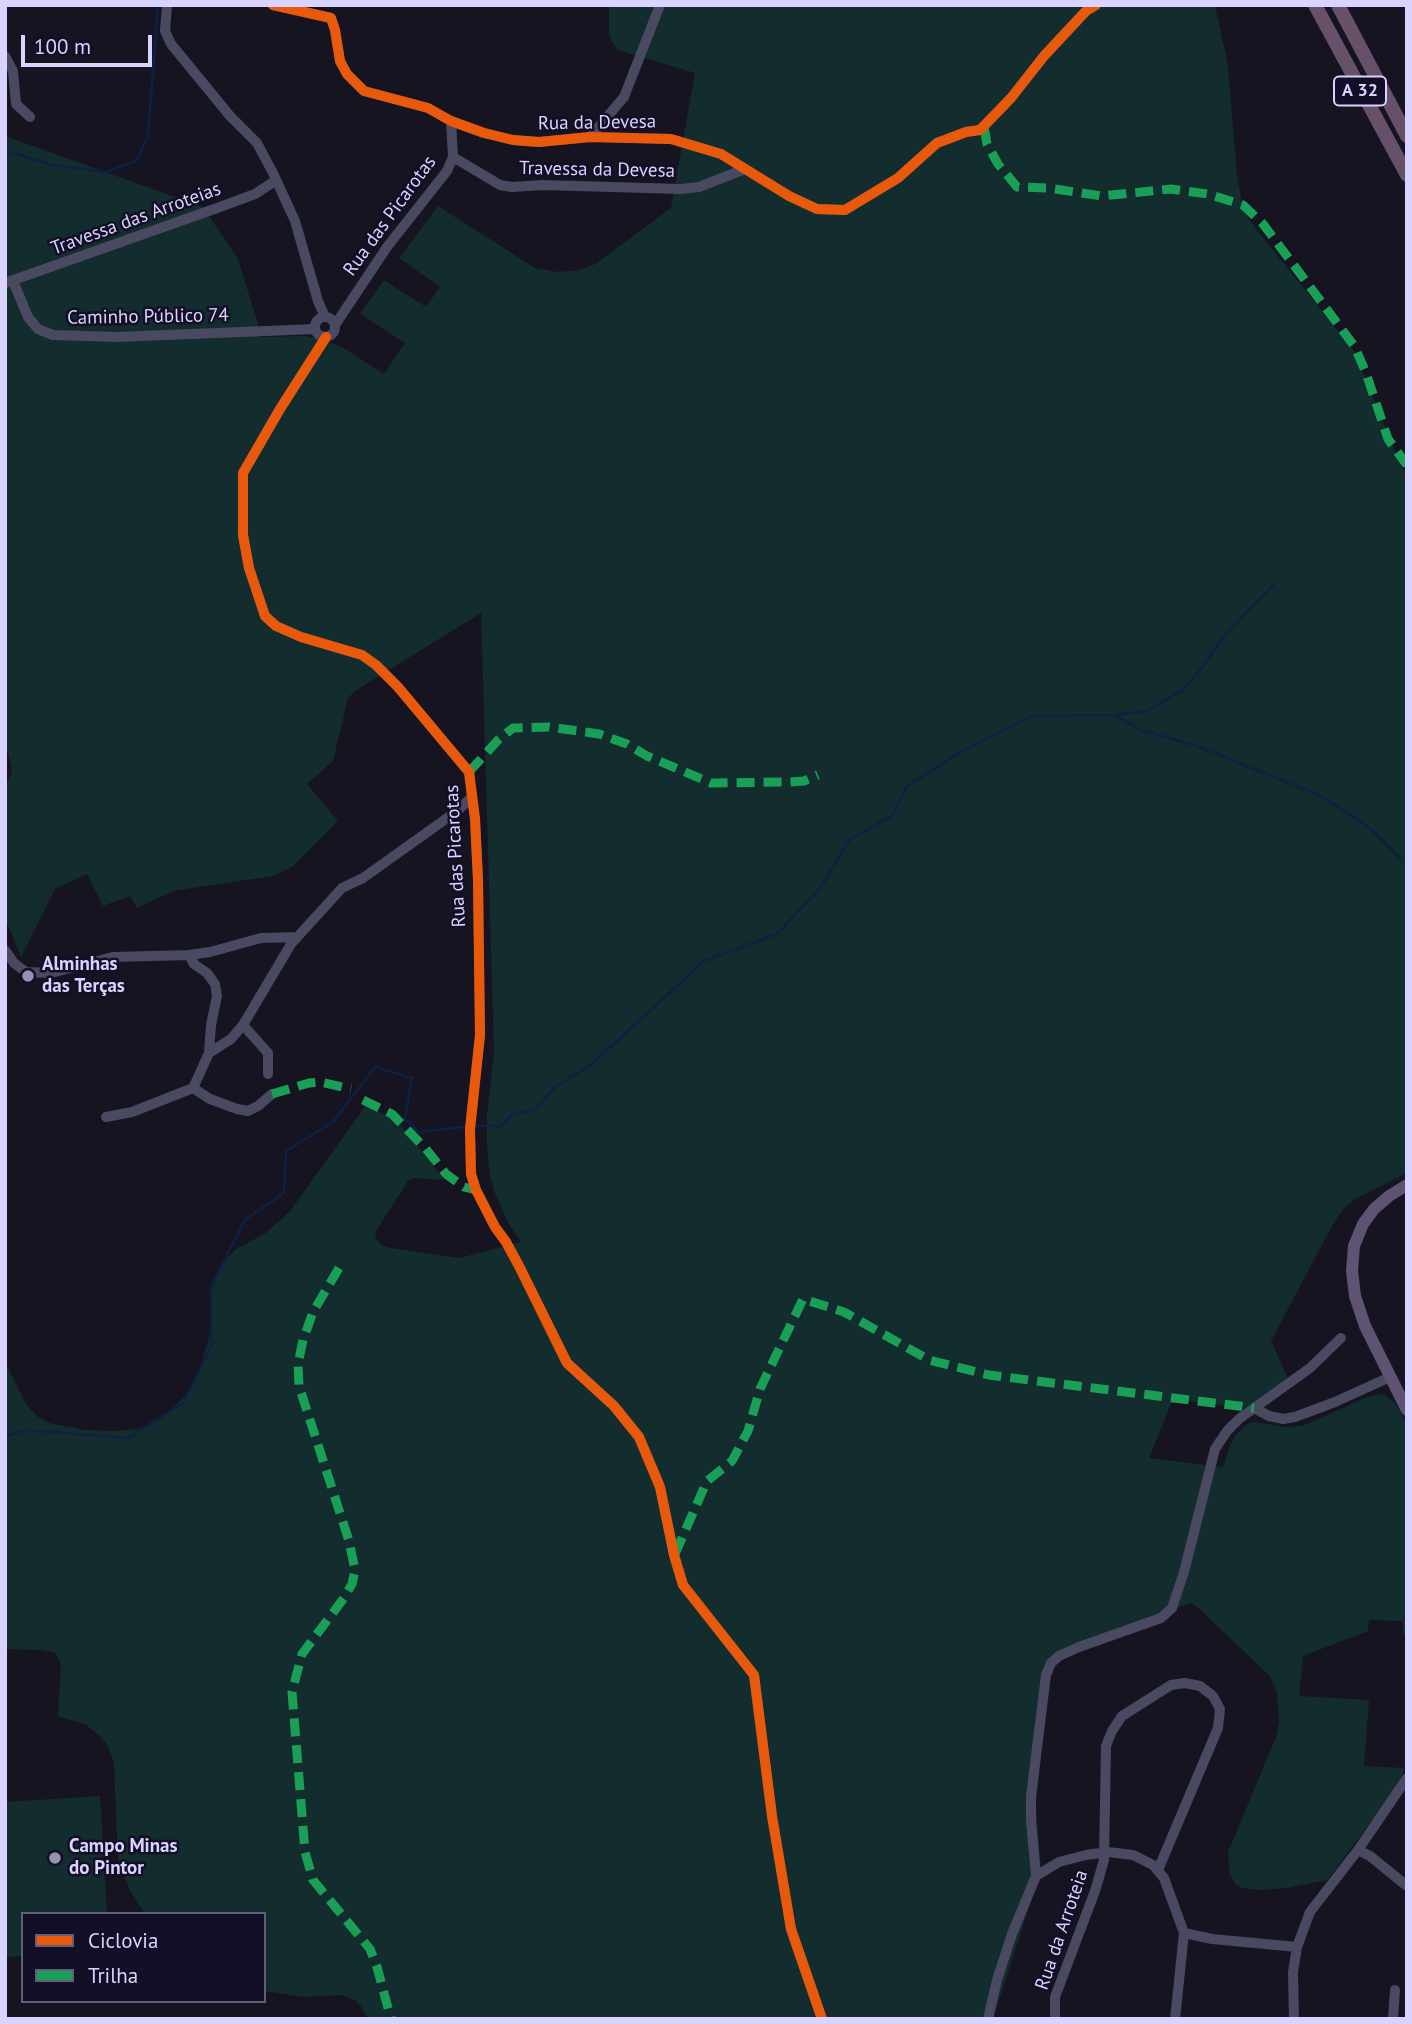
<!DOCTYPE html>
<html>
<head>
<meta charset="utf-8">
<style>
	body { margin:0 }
	#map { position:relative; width:1412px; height:2024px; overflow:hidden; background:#161421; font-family:"PT Sans",sans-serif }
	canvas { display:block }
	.frame { position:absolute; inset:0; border:7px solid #d9d4ff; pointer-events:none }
	.legend { position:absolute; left:21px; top:1912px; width:245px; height:91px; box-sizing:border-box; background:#130f26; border:2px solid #625e7d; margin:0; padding:9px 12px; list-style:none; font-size:21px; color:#d9d4ff }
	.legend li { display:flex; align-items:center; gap:14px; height:35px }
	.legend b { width:35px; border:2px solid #625e7d }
	.scale { position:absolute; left:21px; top:35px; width:131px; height:32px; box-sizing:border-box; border:4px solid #d9d4ff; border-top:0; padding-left:9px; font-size:21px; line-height:24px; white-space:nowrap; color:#d9d4ff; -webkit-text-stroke:5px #130f26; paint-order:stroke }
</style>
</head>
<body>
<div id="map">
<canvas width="1412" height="2024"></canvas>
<div class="frame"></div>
<ul class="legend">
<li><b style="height:9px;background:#e8590c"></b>Ciclovia</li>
<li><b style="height:9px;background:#1a9f57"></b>Trilha</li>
</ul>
<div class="scale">100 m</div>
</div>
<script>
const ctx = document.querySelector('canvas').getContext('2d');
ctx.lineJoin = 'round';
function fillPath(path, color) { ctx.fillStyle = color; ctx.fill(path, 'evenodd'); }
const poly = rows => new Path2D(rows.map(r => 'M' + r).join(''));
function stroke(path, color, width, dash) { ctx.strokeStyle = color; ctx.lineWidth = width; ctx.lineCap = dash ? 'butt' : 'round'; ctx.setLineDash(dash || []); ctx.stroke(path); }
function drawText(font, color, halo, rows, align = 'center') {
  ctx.font = font + ' "PT Sans",sans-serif'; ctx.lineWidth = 5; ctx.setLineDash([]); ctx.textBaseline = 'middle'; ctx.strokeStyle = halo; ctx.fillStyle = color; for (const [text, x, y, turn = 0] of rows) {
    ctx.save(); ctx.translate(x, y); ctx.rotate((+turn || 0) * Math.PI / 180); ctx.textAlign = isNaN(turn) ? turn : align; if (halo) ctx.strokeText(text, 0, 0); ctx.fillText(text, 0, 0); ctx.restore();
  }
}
fillPath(poly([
	[609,5,1215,5,1228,66,1237,176,1243,208,1250,221,1354,351,1402,468,1407,474,1407,1173,1355,1199,1345,1207,1332,1226,1271,1341,1289,1380,1246,1409,1173,1399,1149,1458,1223,1467,1230,1445,1236,1435,1247,1424,1255,1422,1286,1427,1299,1426,1308,1424,1362,1399,1378,1394,1385,1395,1395,1403,1407,1423,1407,1636,1403,1633,1403,1621,1369,1620,1368,1631,1303,1656,1299,1696,1369,1700,1364,1766,1404,1768,1403,1773,1397,1787,1327,1880,1287,1888,1262,1890,1242,1888,1235,1884,1230,1874,1228,1852,1276,1737,1279,1721,1277,1692,1269,1675,1195,1605,1190,1603,1064,1652,1050,1671,1036,1806,1041,1870,993,2019,368,2019,360,2005,355,2000,341,1995,303,1997,264,1991,264,1914,145,1914,130,1891,118,1860,114,1763,107,1744,101,1737,86,1725,58,1716,61,1664,55,1653,42,1650,5,1649,5,1362,26,1404,37,1416,49,1423,85,1430,115,1431,138,1429,161,1420,187,1394,199,1373,210,1333,210,1306,213,1287,223,1262,236,1249,266,1233,290,1211,366,1105,390,1117,407,1132,444,1180,414,1178,408,1181,376,1231,375,1237,381,1245,390,1248,459,1258,521,1242,508,1223,494,1191,490,1176,487,1146,487,1114,494,1052,481,613,355,691,348,698,333,761,307,784,338,821,292,867,273,876,173,891,137,908,130,896,103,906,87,874,55,889,21,957,5,918,5,787,12,772,8,752,5,752,5,136,203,207,238,259,262,337,305,336,323,340,342,347,384,374,405,343,360,314,384,280,426,307,440,287,399,258,438,206,535,268,558,272,580,270,595,264,671,208,695,73,618,50,612,42,609,33],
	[100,1796,107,1914,23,1914,23,1956,5,1957,5,1802]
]), '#132c2d');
stroke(poly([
	[5,153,17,154,52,165,105,172,136,161,148,136,158,5],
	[1115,715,1141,730,1197,746,1319,795,1369,827,1402,860],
	[476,1126,501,1126,513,1114,535,1110,555,1087,591,1065,704,961,777,934,821,887,850,839,892,816,907,786,961,752,1032,716,1114,715,1147,711,1181,691,1201,669,1224,636,1274,584],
	[5,1437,25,1430,128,1438,183,1403,211,1347,211,1287,245,1220,284,1193,286,1151,333,1122,375,1067,412,1078,405,1119,419,1132,464,1127]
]), '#0d2144', 2.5);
stroke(poly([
	[167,5,165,31,171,44,230,116,257,143,273,173,295,221,318,301,325,317],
	[273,5,331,18,335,30,340,61,347,74,364,91,428,108,451,121,484,133,513,140,539,142,590,137,671,139,721,154,789,196,817,209,845,210,898,178,937,143,966,132,980,130,1011,98,1044,56,1086,11,1096,5],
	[5,56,13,71,16,104,30,117],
	[590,137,624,97,660,5],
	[453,157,500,185,512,187,542,185,681,189,699,187,745,169],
	[13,281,28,317,38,329,53,335,117,337,315,329],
	[5,283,220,207,255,194,275,181],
	'315 327a10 10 0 1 1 20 0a10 10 0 1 1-20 0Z',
	[335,325,387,247,447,171,453,157,451,121],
	[326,337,280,409,243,473,243,535,249,568,265,616,276,626,301,637,362,655,376,665,398,687,469,772,475,819,478,880,480,1035,470,1129,471,1174,476,1190,495,1227,506,1242,519,1266,567,1363,614,1406,639,1437,660,1487,674,1555,683,1585,754,1675,772,1816,791,1929,822,2019],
	[5,950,14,963,26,972,51,973,113,957,189,955,210,952,261,938,296,937],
	[189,955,194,964,207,973,215,984,217,996,211,1025,209,1053],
	[243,1025,268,1053,268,1074],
	[193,1088,209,1053,231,1039,243,1025,291,944,342,888,363,878,457,811,472,797],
	[193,1088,210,1099,237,1109,248,1111,258,1106,272,1094],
	[106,1117,132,1112,193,1088],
	[1254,1408,1269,1416,1283,1419,1295,1417,1335,1402,1390,1377],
	[1358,1850,1370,1856,1407,1886],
	[1036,1876,1059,1862,1086,1855,1108,1852,1133,1855,1153,1865,1164,1878,1184,1933,1212,1939,1297,1947],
	[988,2019,997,1980,1012,1934,1036,1876,1031,1821,1031,1796,1046,1675,1051,1663,1059,1656,1079,1647,1161,1618,1172,1608,1184,1572,1215,1449,1227,1431,1239,1419,1310,1368,1341,1338],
	[1055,2019,1055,1997,1095,1891,1104,1860,1106,1746,1112,1731,1122,1716,1171,1685,1185,1683,1200,1686,1213,1696,1220,1709,1218,1728,1158,1870],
	[1175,2019,1184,1933],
	[1294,2019,1293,1972,1297,1947,1310,1912,1358,1850,1407,1778],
	[1393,2019,1395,1990]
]), '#4a4962', 10);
stroke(poly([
	[1407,1185,1389,1196,1374,1209,1363,1224,1354,1246,1352,1271,1355,1296,1365,1326,1407,1410]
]), '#5e5373', 12);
stroke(poly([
	[1315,5,1407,175],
	[1338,5,1407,136]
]), '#67516a', 14);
stroke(poly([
	[984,127,987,144,998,164,1017,187,1048,188,1102,196,1171,189,1208,194,1243,205,1263,224,1355,347,1366,373,1388,439,1407,465],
	[469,772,499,739,513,728,549,727,599,734,627,744,647,756,711,783,789,782,804,781,818,775],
	[272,1094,309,1083,320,1082,351,1089],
	[363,1100,392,1114,426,1149,446,1174,464,1187,476,1190],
	[339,1268,313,1312,303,1340,298,1364,299,1386,349,1541,355,1570,352,1584,344,1598,302,1654,292,1692,305,1852,313,1880,370,1949,377,1967,391,2019],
	[675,1554,707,1481,732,1461,748,1431,760,1389,803,1299,844,1312,929,1360,989,1375,1254,1408]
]), '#1a9f57', 9, [18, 9]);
stroke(poly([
	[273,5,331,18,335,30,340,61,347,74,364,91,428,108,451,121,484,133,513,140,539,142,590,137,671,139,721,154,789,196,817,209,845,210,898,178,937,143,966,132,980,130,1011,98,1044,56,1086,11,1096,5],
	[326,337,280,409,243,473,243,535,249,568,265,616,276,626,301,637,362,655,376,665,398,687,469,772,475,819,478,880,480,1035,470,1129,471,1174,476,1190,495,1227,506,1242,519,1266,567,1363,614,1406,639,1437,660,1487,674,1555,683,1585,754,1675,772,1816,791,1929,822,2019]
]), '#e8590c', 10);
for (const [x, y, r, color] of [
	[28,976,7,"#9591b1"],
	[55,1858,7,"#9591b1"]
]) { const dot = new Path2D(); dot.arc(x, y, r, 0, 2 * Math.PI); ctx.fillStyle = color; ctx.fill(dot); stroke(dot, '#130f26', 2.5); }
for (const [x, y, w] of [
	[1360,91,52]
]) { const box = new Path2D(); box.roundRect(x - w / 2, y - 14.5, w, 29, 5); ctx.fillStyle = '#130f26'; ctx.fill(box); stroke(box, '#d9d4ff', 2); }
drawText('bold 18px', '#d9d4ff', null, [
	["A 32",1360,91]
]);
drawText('19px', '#d9d4ff', '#130f26', [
	["Rua da Devesa",597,123,-1],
	["Travessa da Devesa",597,170,1],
	["Rua das Picarotas",390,216,-54],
	["Travessa das Arroteias",136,219,-20],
	["Caminho Público 74",148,317,-1],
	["Rua das Picarotas",456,856,-93],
	["Rua da Arroteia",1062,1930,-71]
]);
drawText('bold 19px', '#d9d4ff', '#130f26', [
	["Alminhas",42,965],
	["das Terças",42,987],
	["Campo Minas",69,1847],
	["do Pintor",69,1869]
], 'left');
</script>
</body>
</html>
